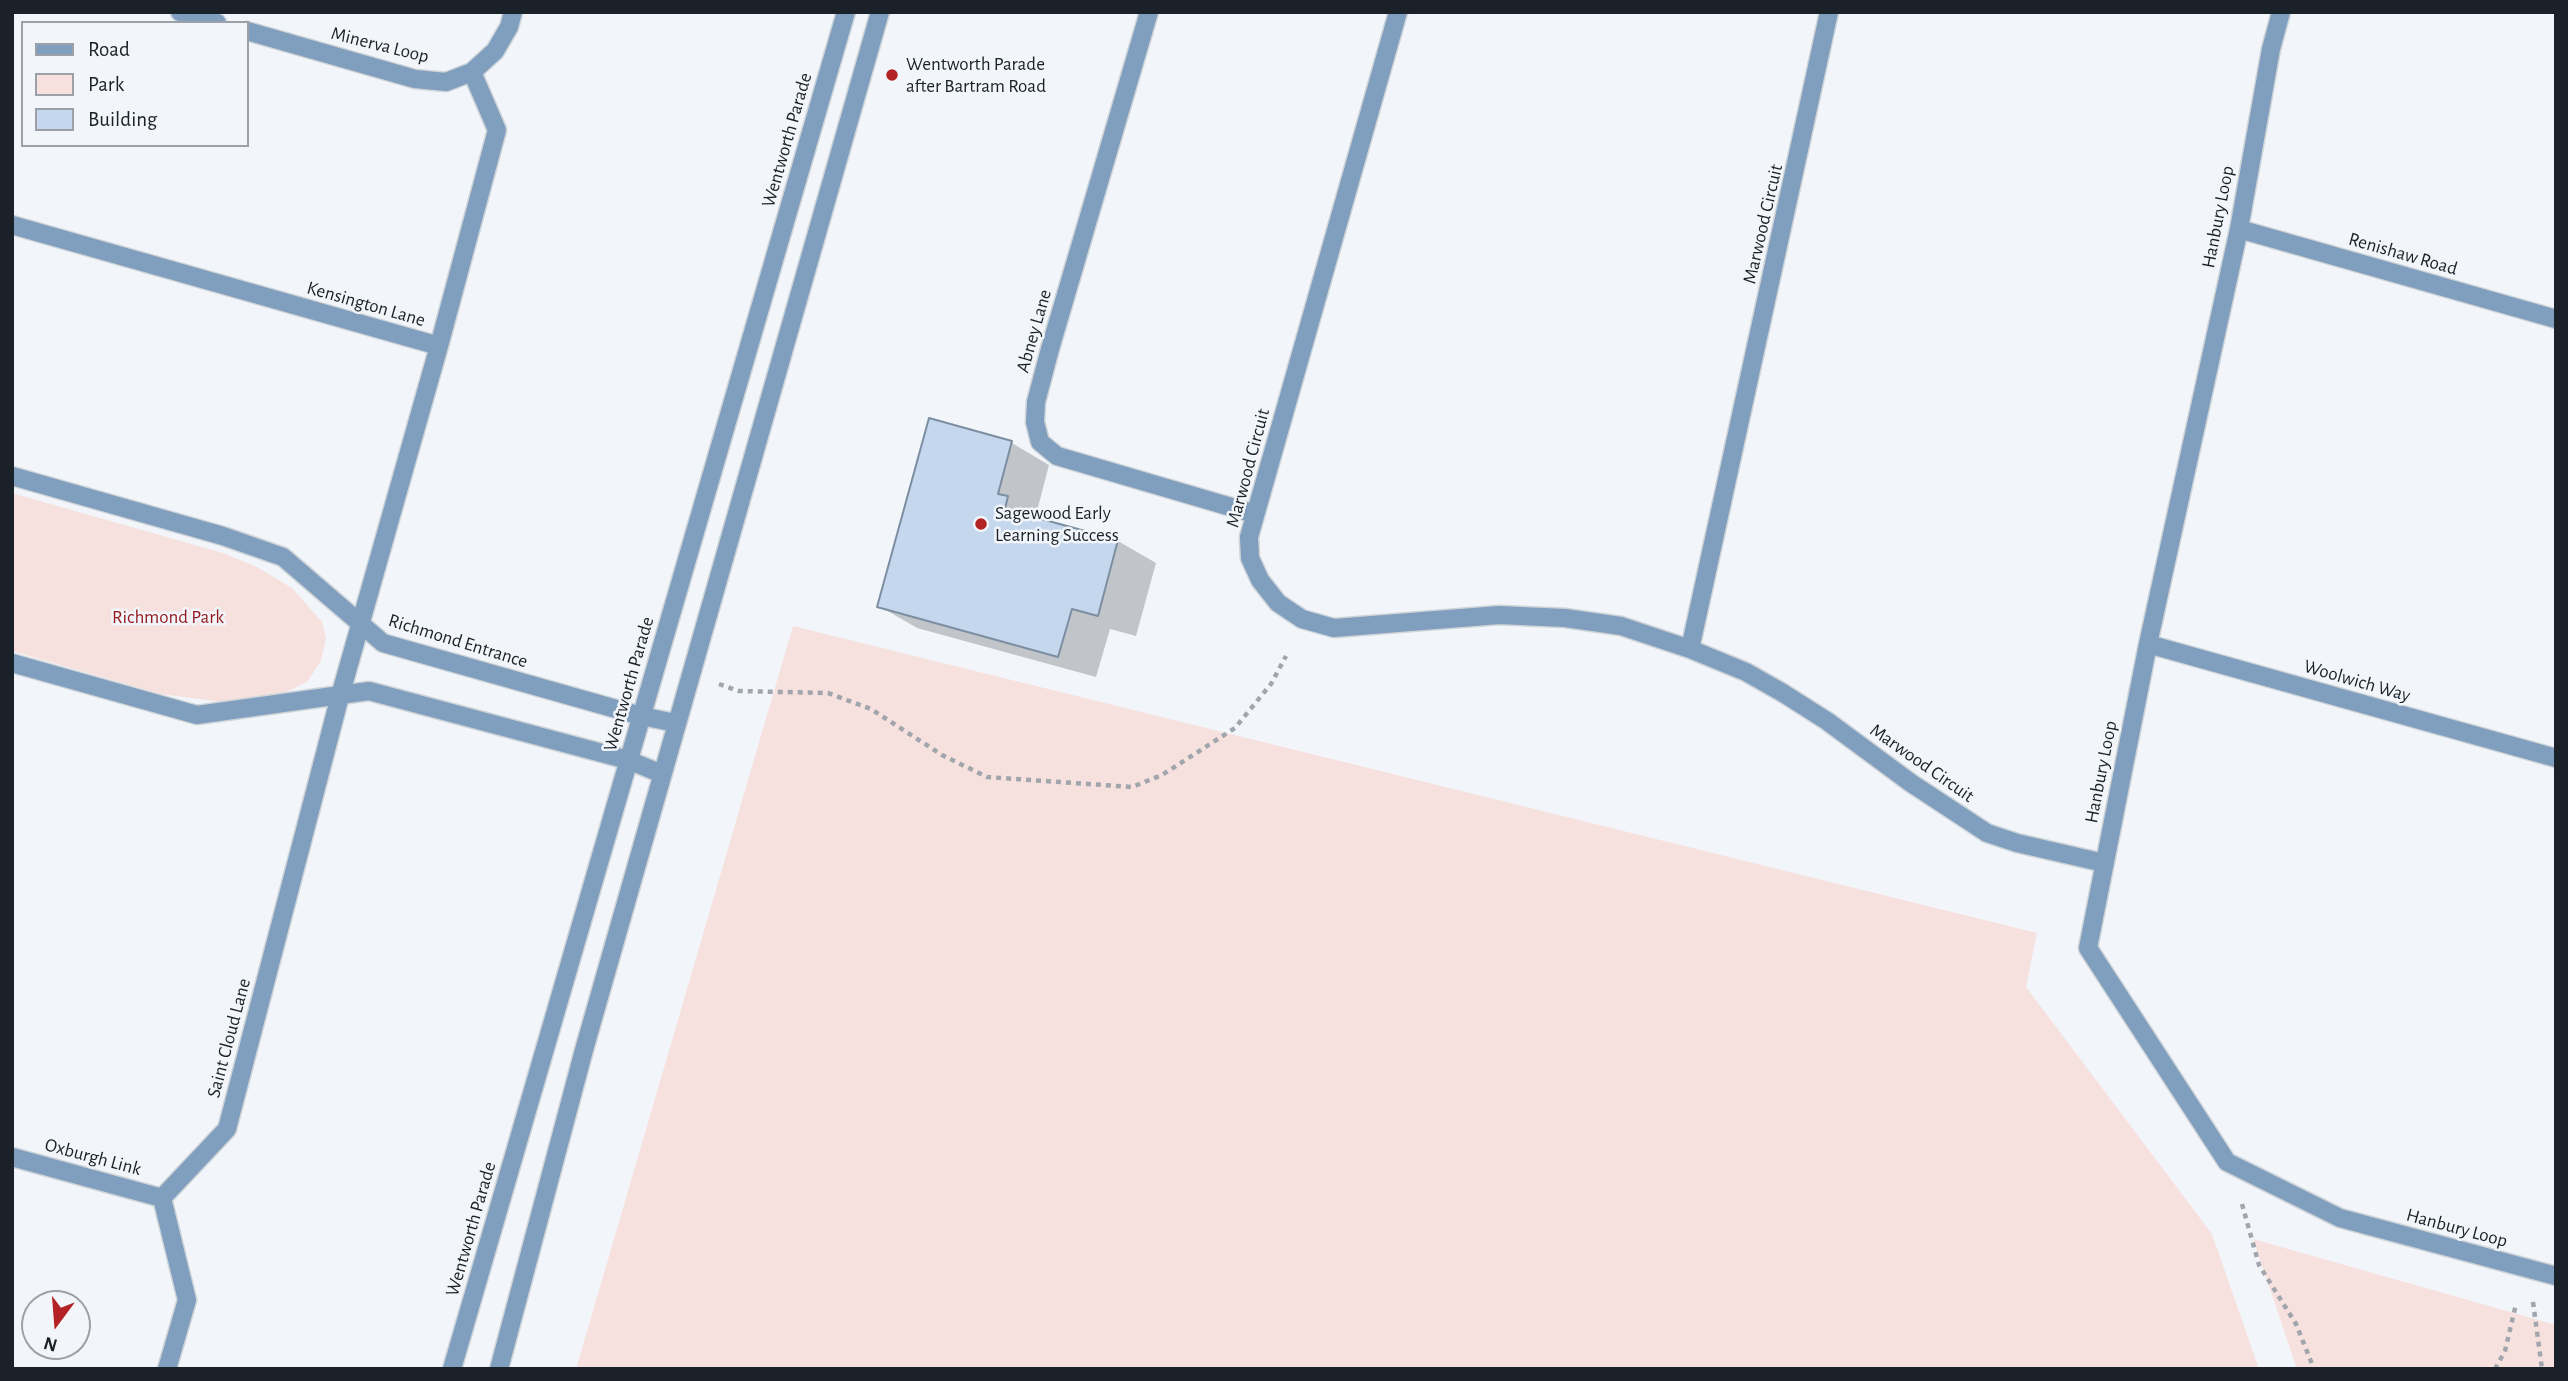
<!DOCTYPE html>
<html>
<head>
<meta charset="utf-8">
<style>
	body { margin:0 }
	#map { position:relative; width:2568px; height:1381px; overflow:hidden; background:#f2f6fb; font-family:"Alegreya Sans",sans-serif }
	canvas { display:block }
	.frame { position:absolute; inset:0; border:14px solid #1a2128; pointer-events:none }
	.legend { position:absolute; left:21px; top:21px; width:228px; height:126px; box-sizing:border-box; background:#f2f6fb; border:2px solid #9ca1a7; margin:0; padding:9px 12px; list-style:none; font-size:21px; color:#1a2128 }
	.legend li { display:flex; align-items:center; gap:14px; height:35px }
	.legend b { width:35px; border:2px solid #9ca1a7 }
	.north { position:absolute; left:21px; top:1290px; width:70px; height:70px; box-sizing:border-box; background:#f2f6fb; border:2px solid #9ca1a7; border-radius:50%; rotate:196deg; font-size:19px; font-weight:700; line-height:28px; text-align:center; color:#1a2128 }
	.north::after { content:''; display:block; margin:auto; width:24px; height:32px; background:#b32225; clip-path:polygon(50% 0,100% 100%,50% 72%,0 100%) }
</style>
</head>
<body>
<div id="map">
<canvas width="2568" height="1381"></canvas>
<div class="frame"></div>
<ul class="legend">
<li><b style="height:9px;background:#809ebd"></b>Road</li>
<li><b style="height:19px;background:#f7e1de"></b>Park</li>
<li><b style="height:19px;background:#c4d7ec"></b>Building</li>
</ul>
<div class="north">N</div>
</div>
<script>
const ctx = document.querySelector('canvas').getContext('2d');
ctx.lineJoin = 'round';
function fillPath(path, color) { ctx.fillStyle = color; ctx.fill(path, 'evenodd'); }
const poly = rows => new Path2D(rows.map(r => 'M' + r).join(''));
function stroke(path, color, width, dash) { ctx.strokeStyle = color; ctx.lineWidth = width; ctx.lineCap = dash ? 'butt' : 'round'; ctx.setLineDash(dash || []); ctx.stroke(path); }
function drawText(font, color, halo, rows, align = 'center') {
  ctx.font = font + ' "Alegreya Sans",sans-serif'; ctx.lineWidth = 5; ctx.setLineDash([]); ctx.textBaseline = 'middle'; ctx.strokeStyle = halo; ctx.fillStyle = color; for (const [text, x, y, turn = 0] of rows) {
    ctx.save(); ctx.translate(x, y); ctx.rotate((+turn || 0) * Math.PI / 180); ctx.textAlign = isNaN(turn) ? turn : align; if (halo) ctx.strokeText(text, 0, 0); ctx.fillText(text, 0, 0); ctx.restore();
  }
}
fillPath(poly([
	[12,493,223,553,257,567,292,588,322,622,326,638,321,661,307,682,286,692,228,703,161,694,12,651],
	[793,626,2037,933,2026,987,2212,1234,2259,1369,576,1369],
	[2253,1239,2556,1325,2556,1369,2297,1369]
]), '#f7e1de');
fillPath(poly([
	[931,420,1012,443,1049,465,1036,515,1044,521,1118,541,1156,563,1136,636,1110,629,1096,677,917,628,879,606]
]), '#0003');
const building = poly([
	[929,418,1012,441,998,494,1008,496,1005,509,1118,540,1098,616,1072,609,1058,657,877,607,929,418]
]);
fillPath(building, '#c4d7ec');
stroke(building, '#7c8ea1', 2);
const minor = poly([
	[180,12,217,23],
	[1149,12,1050,349,1036,402,1035,422,1040,442,1057,456,1255,514],
	[1398,12,1249,537,1250,558,1260,580,1278,603,1302,619,1334,628,1499,615,1565,618,1621,626,1690,649],
	[1829,12,1690,649,1746,672,1783,693,1827,721,1911,783,1987,833,2017,843,2104,863],
	[2281,12,2271,49,2239,229,2148,644,2088,948,2227,1162,2340,1218,2556,1276],
	[247,31,415,79,446,82,472,72,495,51,509,27,513,12],
	[12,225,439,346,340,696,227,1129,162,1198],
	[2239,229,2556,319],
	[439,346,497,130,472,72],
	[12,476,223,536,283,557,383,643,641,716,676,723],
	[2148,644,2556,758],
	[12,663,197,715,369,691,628,760,662,774],
	[12,1157,162,1198],
	[162,1198,187,1300,167,1369],
	[452,1369,846,12],
	[499,1369,584,1050,880,12]
]);
stroke(minor, '#cfd4d9', 21);
stroke(poly([
	[719,684,738,691,828,693,871,709,942,755,987,777,1132,787,1162,775,1235,728,1271,684,1286,656],
	[2242,1204,2259,1265,2296,1324,2314,1369],
	[2533,1302,2542,1369],
	[2495,1369,2505,1351,2516,1304]
]), '#a1a6ac', 4.5, [5, 5]);
stroke(minor, '#809ebd', 18);
for (const [x, y, r, color] of [
	[892,75,7,"#b32225"],
	[981,524,7,"#b32225"]
]) { const dot = new Path2D(); dot.arc(x, y, r, 0, 2 * Math.PI); ctx.fillStyle = color; ctx.fill(dot); stroke(dot, '#f2f6fb', 2.5); }
drawText('19px', '#1a2128', '#f2f6fb', [
	["Minerva Loop",380,45,14],
	["Wentworth Parade",787,140,-74],
	["Hanbury Loop",2218,217,-79],
	["Marwood Circuit",1763,224,-77],
	["Renishaw Road",2403,254,16],
	["Kensington Lane",366,304,16],
	["Abney Lane",1034,331,-74],
	["Marwood Circuit",1248,468,-75],
	["Richmond Entrance",458,641,17],
	["Woolwich Way",2357,681,16],
	["Wentworth Parade",629,684,-74],
	["Marwood Circuit",1922,763,35],
	["Hanbury Loop",2101,772,-79],
	["Saint Cloud Lane",229,1038,-75],
	["Oxburgh Link",93,1157,15],
	["Hanbury Loop",2457,1228,15],
	["Wentworth Parade",471,1229,-74]
]);
drawText('19px', '#1a2128', '#f2f6fb', [
	["Wentworth Parade",906,64],
	["after Bartram Road",906,86],
	["Sagewood Early",995,513],
	["Learning Success",995,535]
], 'left');
drawText('19px', '#951a1d', '#f2f6fb', [
	["Richmond Park",168,617]
]);
</script>
</body>
</html>
